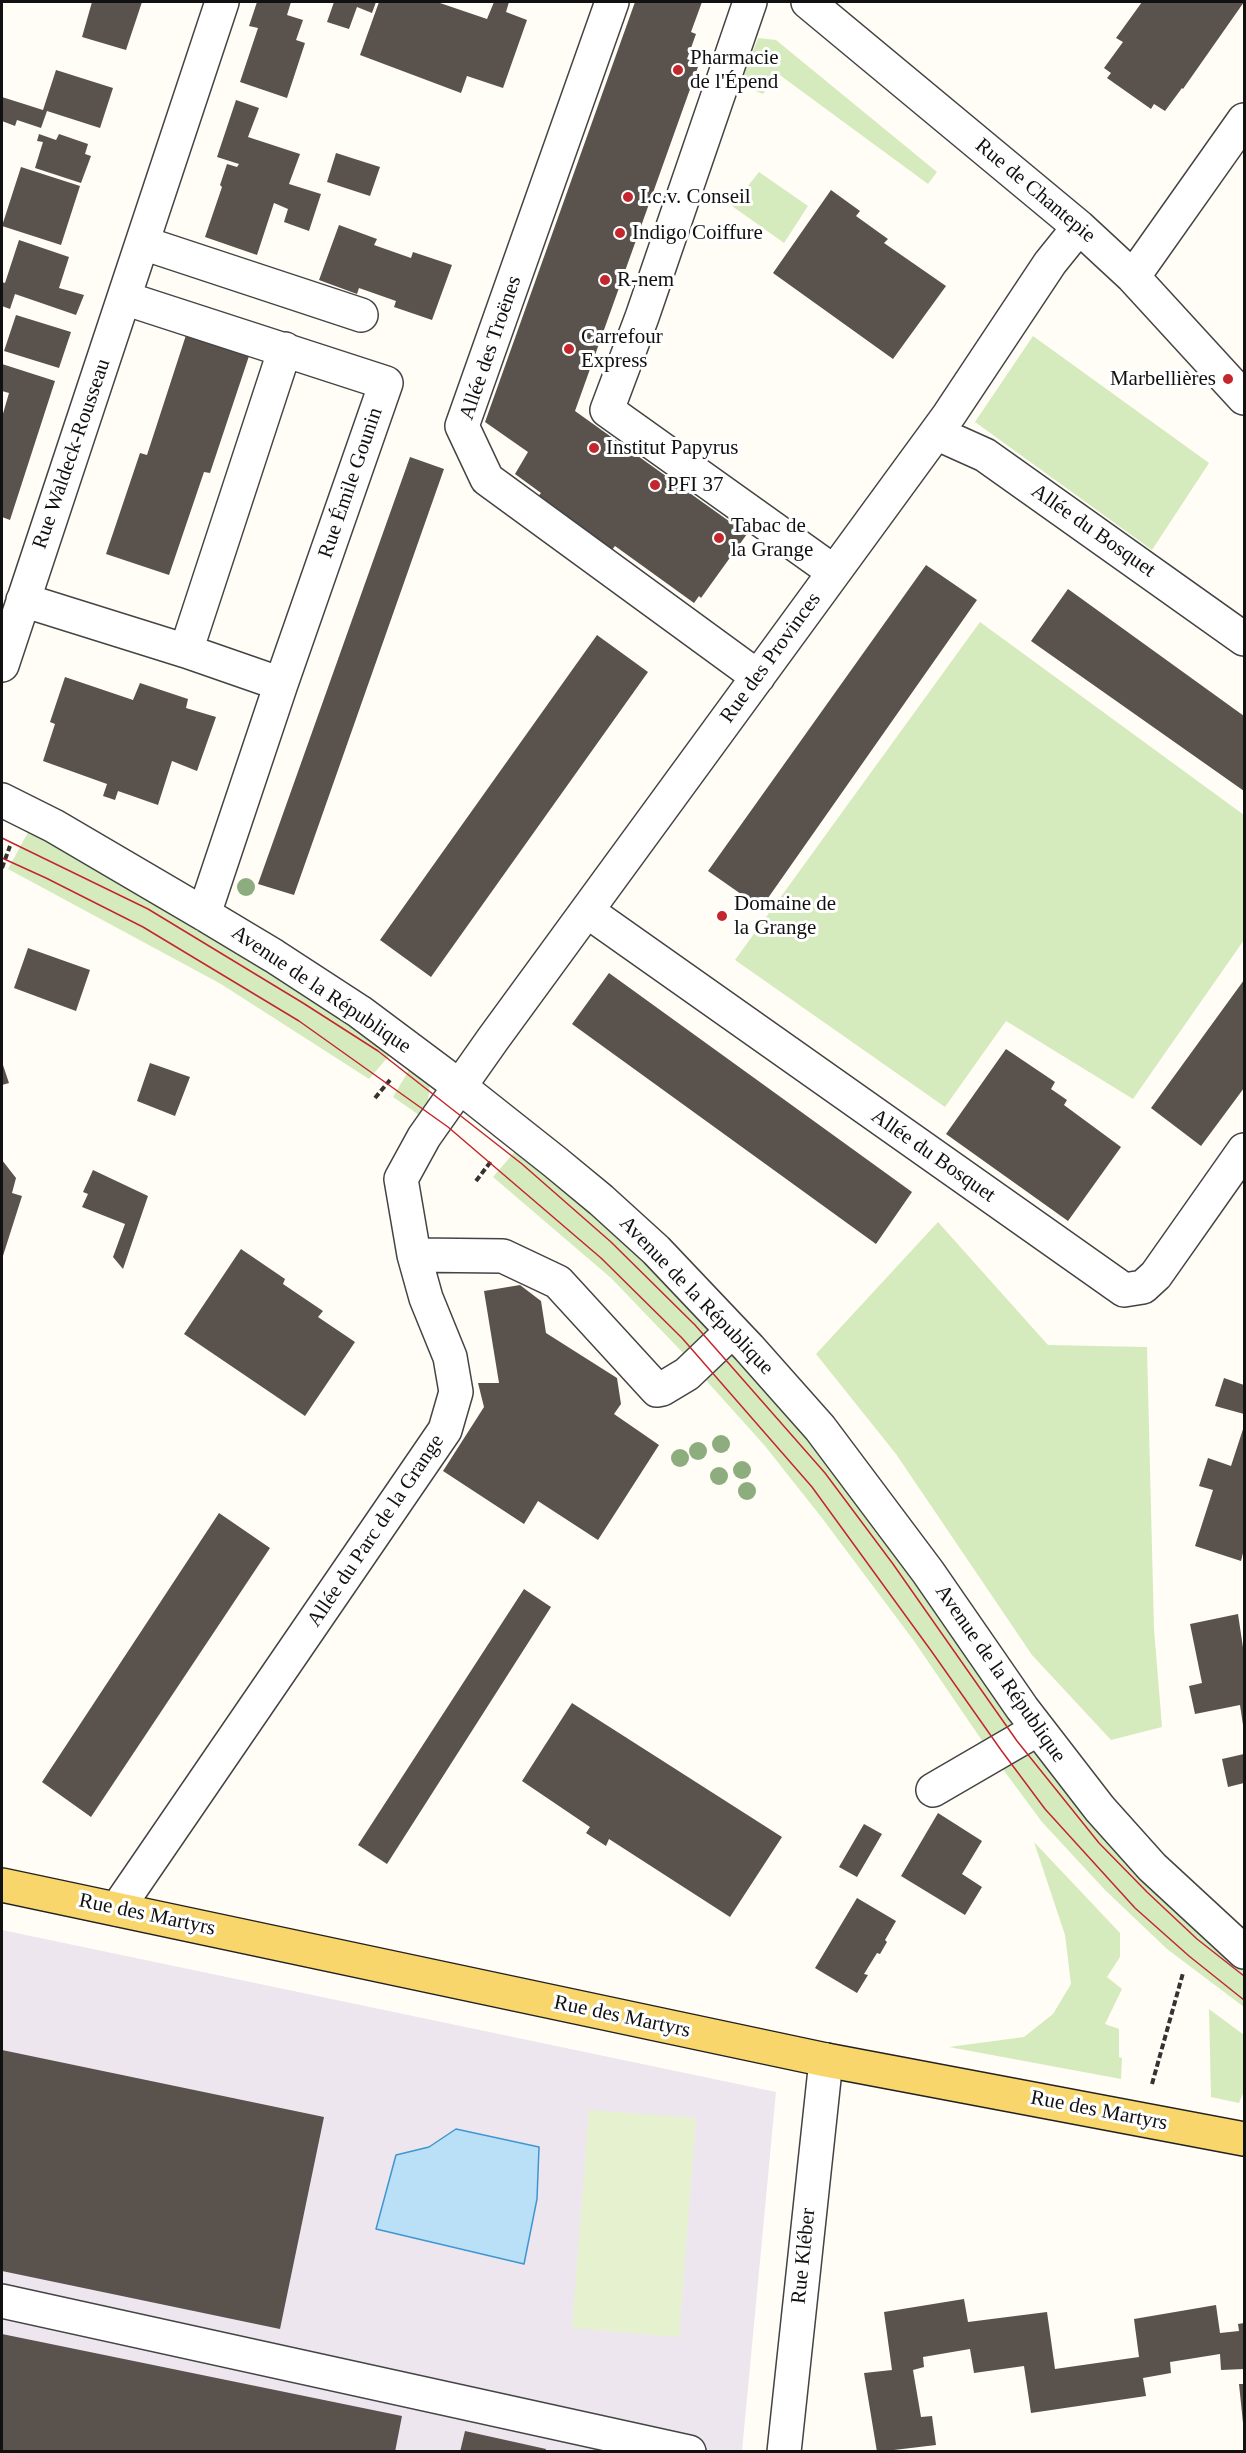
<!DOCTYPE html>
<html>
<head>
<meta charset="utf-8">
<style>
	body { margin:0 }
	#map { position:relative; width:1246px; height:2453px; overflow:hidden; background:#fffdf5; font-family:"Times New Roman",serif }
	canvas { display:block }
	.frame { position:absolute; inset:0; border:3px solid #111; pointer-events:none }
</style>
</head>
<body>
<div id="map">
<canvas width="1246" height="2453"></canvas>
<div class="frame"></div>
</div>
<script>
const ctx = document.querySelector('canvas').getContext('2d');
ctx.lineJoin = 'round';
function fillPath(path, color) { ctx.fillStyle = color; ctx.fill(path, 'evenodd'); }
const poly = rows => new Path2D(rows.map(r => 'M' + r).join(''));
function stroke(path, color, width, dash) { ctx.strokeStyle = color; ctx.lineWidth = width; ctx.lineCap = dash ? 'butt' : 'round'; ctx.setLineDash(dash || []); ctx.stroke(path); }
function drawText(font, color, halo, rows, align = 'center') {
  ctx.font = font + ' "Times New Roman",serif'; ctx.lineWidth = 6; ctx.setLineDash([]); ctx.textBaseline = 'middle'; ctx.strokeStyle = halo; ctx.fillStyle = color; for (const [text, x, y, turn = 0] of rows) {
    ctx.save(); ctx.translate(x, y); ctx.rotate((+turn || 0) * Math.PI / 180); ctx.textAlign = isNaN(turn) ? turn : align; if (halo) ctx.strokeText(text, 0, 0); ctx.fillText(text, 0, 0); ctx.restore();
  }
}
fillPath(poly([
	[2,1930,776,2092,742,2451,2,2452]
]), '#eee6ef');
fillPath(poly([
	[758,38,776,40,937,172,928,184,777,73,763,94,740,85],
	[759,172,808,206,784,243,732,206],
	[1033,336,1209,463,1152,550,975,422],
	[980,622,1244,815,1244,940,1133,1099,1006,1021,945,1107,735,960],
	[32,825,394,1050,369,1079,221,984,8,869],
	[413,1063,430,1082,428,1102,422,1117,393,1097],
	[517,1149,576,1192,712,1326,685,1355,611,1278,493,1177],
	[938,1222,1048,1345,1147,1347,1154,1629,1162,1727,1111,1740,1032,1655,896,1454,816,1354],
	[735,1351,838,1464,1017,1722,983,1742,914,1641,822,1518,765,1446,704,1378],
	[1033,1746,1244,1969,1244,2007,1167,1949,1105,1890,1042,1822,1002,1768],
	[1034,1842,1120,1933,1120,1957,1107,1977,1122,1989,1105,2024,1119,2029,1119,2057,1122,2058,1121,2079,949,2047,1024,2037,1053,2014,1071,1984,1065,1935],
	[1209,2009,1244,2035,1244,2091,1239,2103,1211,2097]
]), '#d5ebbd');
fillPath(poly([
	[589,2110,696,2118,679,2337,572,2328]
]), '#e6f2cf');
const water = poly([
	[456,2129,539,2147,537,2199,524,2264,376,2229,396,2155,429,2147,456,2129]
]);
fillPath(water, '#b9e0f7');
stroke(water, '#3f96cf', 1.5);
fillPath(poly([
	[92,2,142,2,126,50,82,37],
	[257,2,291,2,287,15,303,20,296,40,305,43,287,98,240,82,258,28,249,26],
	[334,2,376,2,372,13,357,7,349,29,327,22],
	[379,2,437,2,487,19,494,2,509,2,506,12,527,20,503,88,467,76,461,93,360,55],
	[635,2,702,2,691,32,696,34,687,59,699,64,575,411,747,534,701,598,699,596,694,603,615,546,611,551,537,498,541,493,515,474,528,452,485,422],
	[1142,2,1244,2,1183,89,1182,88,1165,111,1154,104,1151,109,1107,78,1111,73,1104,68,1123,42,1116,38],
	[56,70,113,88,100,128,47,111,41,128,17,120,15,126,2,121,2,97,43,110],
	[236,100,259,108,248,137,300,154,289,184,321,194,309,231,284,222,288,209,274,203,257,255,205,237,222,187,220,185,227,164,237,167,239,164,217,157],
	[39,134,56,140,59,134,88,144,85,154,91,156,81,183,35,168,43,142,37,141],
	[336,153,380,167,370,196,327,182],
	[21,167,80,186,61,245,2,226],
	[831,190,860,211,856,216,888,239,884,243,946,286,893,359,773,273],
	[339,225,377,239,374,245,411,258,413,252,452,265,432,320,394,307,396,301,359,288,357,294,319,280],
	[19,240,69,257,59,288,84,295,76,315,15,294,10,309,2,306,2,282,5,283],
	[16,315,71,332,59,368,4,351],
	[187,332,250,353,210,473,204,472,169,575,106,554,140,453,147,455],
	[2,364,55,381,10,520,2,517,3,450,2,449,2,417,9,393,2,391],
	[410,457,444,469,294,895,258,884],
	[926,565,977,600,761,908,708,871],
	[1068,589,1244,716,1244,791,1031,641],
	[597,635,648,672,431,977,380,940],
	[65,677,133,700,140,683,188,699,186,708,216,717,197,771,172,761,158,805,118,791,115,800,103,796,107,784,43,761,55,724,50,722],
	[28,948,90,970,76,1011,14,988],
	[609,973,912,1192,876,1244,572,1024],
	[1244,980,1244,1088,1201,1146,1151,1108],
	[1006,1049,1055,1082,1051,1089,1067,1100,1064,1105,1121,1147,1068,1221,946,1134],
	[2,1062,9,1083,2,1085],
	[150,1063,190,1077,175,1116,137,1101],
	[2,1160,16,1178,12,1193,22,1196,2,1259],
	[93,1170,148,1196,123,1269,113,1257,125,1224,82,1207,88,1194,83,1192],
	[241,1249,285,1279,283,1284,323,1311,318,1317,355,1342,305,1416,184,1334],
	[520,1285,541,1301,546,1333,617,1378,621,1404,614,1414,659,1445,598,1540,538,1501,524,1524,443,1471,484,1407,478,1383,499,1383,484,1291],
	[1224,1378,1244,1385,1244,1414,1215,1406],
	[1244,1426,1244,1549,1241,1561,1195,1546,1213,1490,1199,1486,1208,1458,1231,1466],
	[219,1513,270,1548,91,1817,42,1782],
	[524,1589,551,1607,387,1864,358,1845],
	[1238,1614,1244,1654,1243,1725,1240,1705,1195,1714,1189,1686,1202,1683,1190,1624],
	[572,1703,782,1837,730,1917,609,1839,606,1846,586,1833,590,1827,522,1781],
	[1244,1754,1244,1783,1228,1787,1222,1759],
	[938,1813,982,1841,962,1874,982,1887,965,1915,901,1876],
	[864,1824,882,1834,857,1877,839,1867],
	[857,1898,896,1921,885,1940,887,1942,880,1954,877,1953,864,1974,868,1975,857,1993,815,1968],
	[2,2050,324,2117,280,2329,2,2271],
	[964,2299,968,2322,1047,2312,1055,2369,1139,2357,1134,2319,1216,2305,1220,2333,1239,2331,1238,2324,1244,2323,1244,2369,1221,2370,1220,2354,1170,2362,1171,2373,1143,2378,1146,2396,1031,2413,1024,2366,974,2373,970,2349,923,2357,924,2367,913,2370,921,2417,932,2416,936,2445,877,2452,864,2373,892,2370,884,2312],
	[2,2334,402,2416,395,2452,2,2452],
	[1239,2384,1244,2384,1244,2423,1243,2423],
	[465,2431,546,2449,545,2452,460,2452]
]), '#5a524d');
const minor = poly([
	[612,2,462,426,487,479,758,677],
	[750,2,642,317,607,410,834,572],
	[808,2,1079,227,1133,277,1244,398],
	[143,243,361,315],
	[1133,277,1244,120],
	[124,298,386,383,281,684,204,914],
	[936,433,985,455,1244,639],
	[23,600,186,651,281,684],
	[186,651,285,349],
	[2,665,222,2],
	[2,800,54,826,204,914,274,956,360,1012,459,1086,555,1162,601,1200,656,1250,749,1348,820,1428,928,1572,1022,1708,1100,1809,1152,1867,1244,1952],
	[587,911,1124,1290,1143,1287,1156,1275,1244,1150],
	[414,1255,503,1256,558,1282,657,1390,662,1389,687,1374,732,1331],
	[933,1790,1038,1729],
	[117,1909,445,1430,456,1392,450,1357,426,1298,414,1255,401,1179,424,1137,493,1039,949,415,1050,263,1079,227],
	[2,2301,689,2452],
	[784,2452,826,2060]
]);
const major = poly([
	[2,1885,826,2060,1244,2139]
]);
stroke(minor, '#444', 36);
stroke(major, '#222', 36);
stroke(poly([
	[2,868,10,846],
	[375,1098,390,1080],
	[476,1181,492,1160],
	[1152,2084,1183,1973]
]), '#333', 4, [6, 3]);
stroke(minor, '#fff', 33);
stroke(major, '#f9d66b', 33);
stroke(poly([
	[2,838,148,909,303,1003,378,1051,522,1164,611,1242,695,1325,825,1473,893,1564,1017,1741,1099,1843,1147,1892,1197,1939,1244,1976],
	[2,858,46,878,143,927,299,1021,448,1127,601,1258,682,1338,812,1487,932,1652,1001,1750,1045,1809,1135,1908,1189,1956,1244,2000]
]), '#c4262e', 1.5);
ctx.fillStyle = '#8dad7f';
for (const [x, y] of [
	[246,887],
	[721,1444],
	[698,1451],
	[680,1458],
	[742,1470],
	[719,1476],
	[747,1491]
]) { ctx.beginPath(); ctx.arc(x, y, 9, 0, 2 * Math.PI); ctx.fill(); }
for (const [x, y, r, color] of [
	[678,70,6,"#c4262e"],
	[628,197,6,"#c4262e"],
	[620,233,6,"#c4262e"],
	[605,280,6,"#c4262e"],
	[569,349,6,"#c4262e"],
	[1228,379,6,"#c4262e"],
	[594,448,6,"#c4262e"],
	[655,485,6,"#c4262e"],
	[719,538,6,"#c4262e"],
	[722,916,6,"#c4262e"]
]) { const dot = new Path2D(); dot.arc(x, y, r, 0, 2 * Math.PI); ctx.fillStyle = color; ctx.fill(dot); stroke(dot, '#fff', 2); }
drawText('21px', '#111', '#fff', [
	["Pharmacie",690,58],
	["de l'Épend",690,82],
	["I.c.v. Conseil",640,197],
	["Indigo Coiffure",632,233],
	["R-nem",617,280],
	["Carrefour",581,337],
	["Express",581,361],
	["Marbellières",1216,379,"right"],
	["Institut Papyrus",606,448],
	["PFI 37",667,485],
	["Tabac de",731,526],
	["la Grange",731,550],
	["Domaine de",734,904],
	["la Grange",734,928]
], 'left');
drawText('21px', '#111', '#fff', [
	["Rue de Chantepie",1035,191,40],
	["Allée des Troënes",491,348,-71],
	["Rue Waldeck-Rousseau",72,454,-71],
	["Rue Émile Gounin",351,483,-71],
	["Allée du Bosquet",1093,531,35],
	["Rue des Provinces",771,658,-54],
	["Avenue de la République",321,990,34],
	["Allée du Bosquet",933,1156,35],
	["Avenue de la République",696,1296,46],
	["Allée du Parc de la Grange",376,1531,-56],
	["Avenue de la République",1000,1674,55],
	["Rue des Martyrs",147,1915,12],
	["Rue des Martyrs",622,2017,12],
	["Rue des Martyrs",1099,2111,11],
	["Rue Kléber",804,2256,-84]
]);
</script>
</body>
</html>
